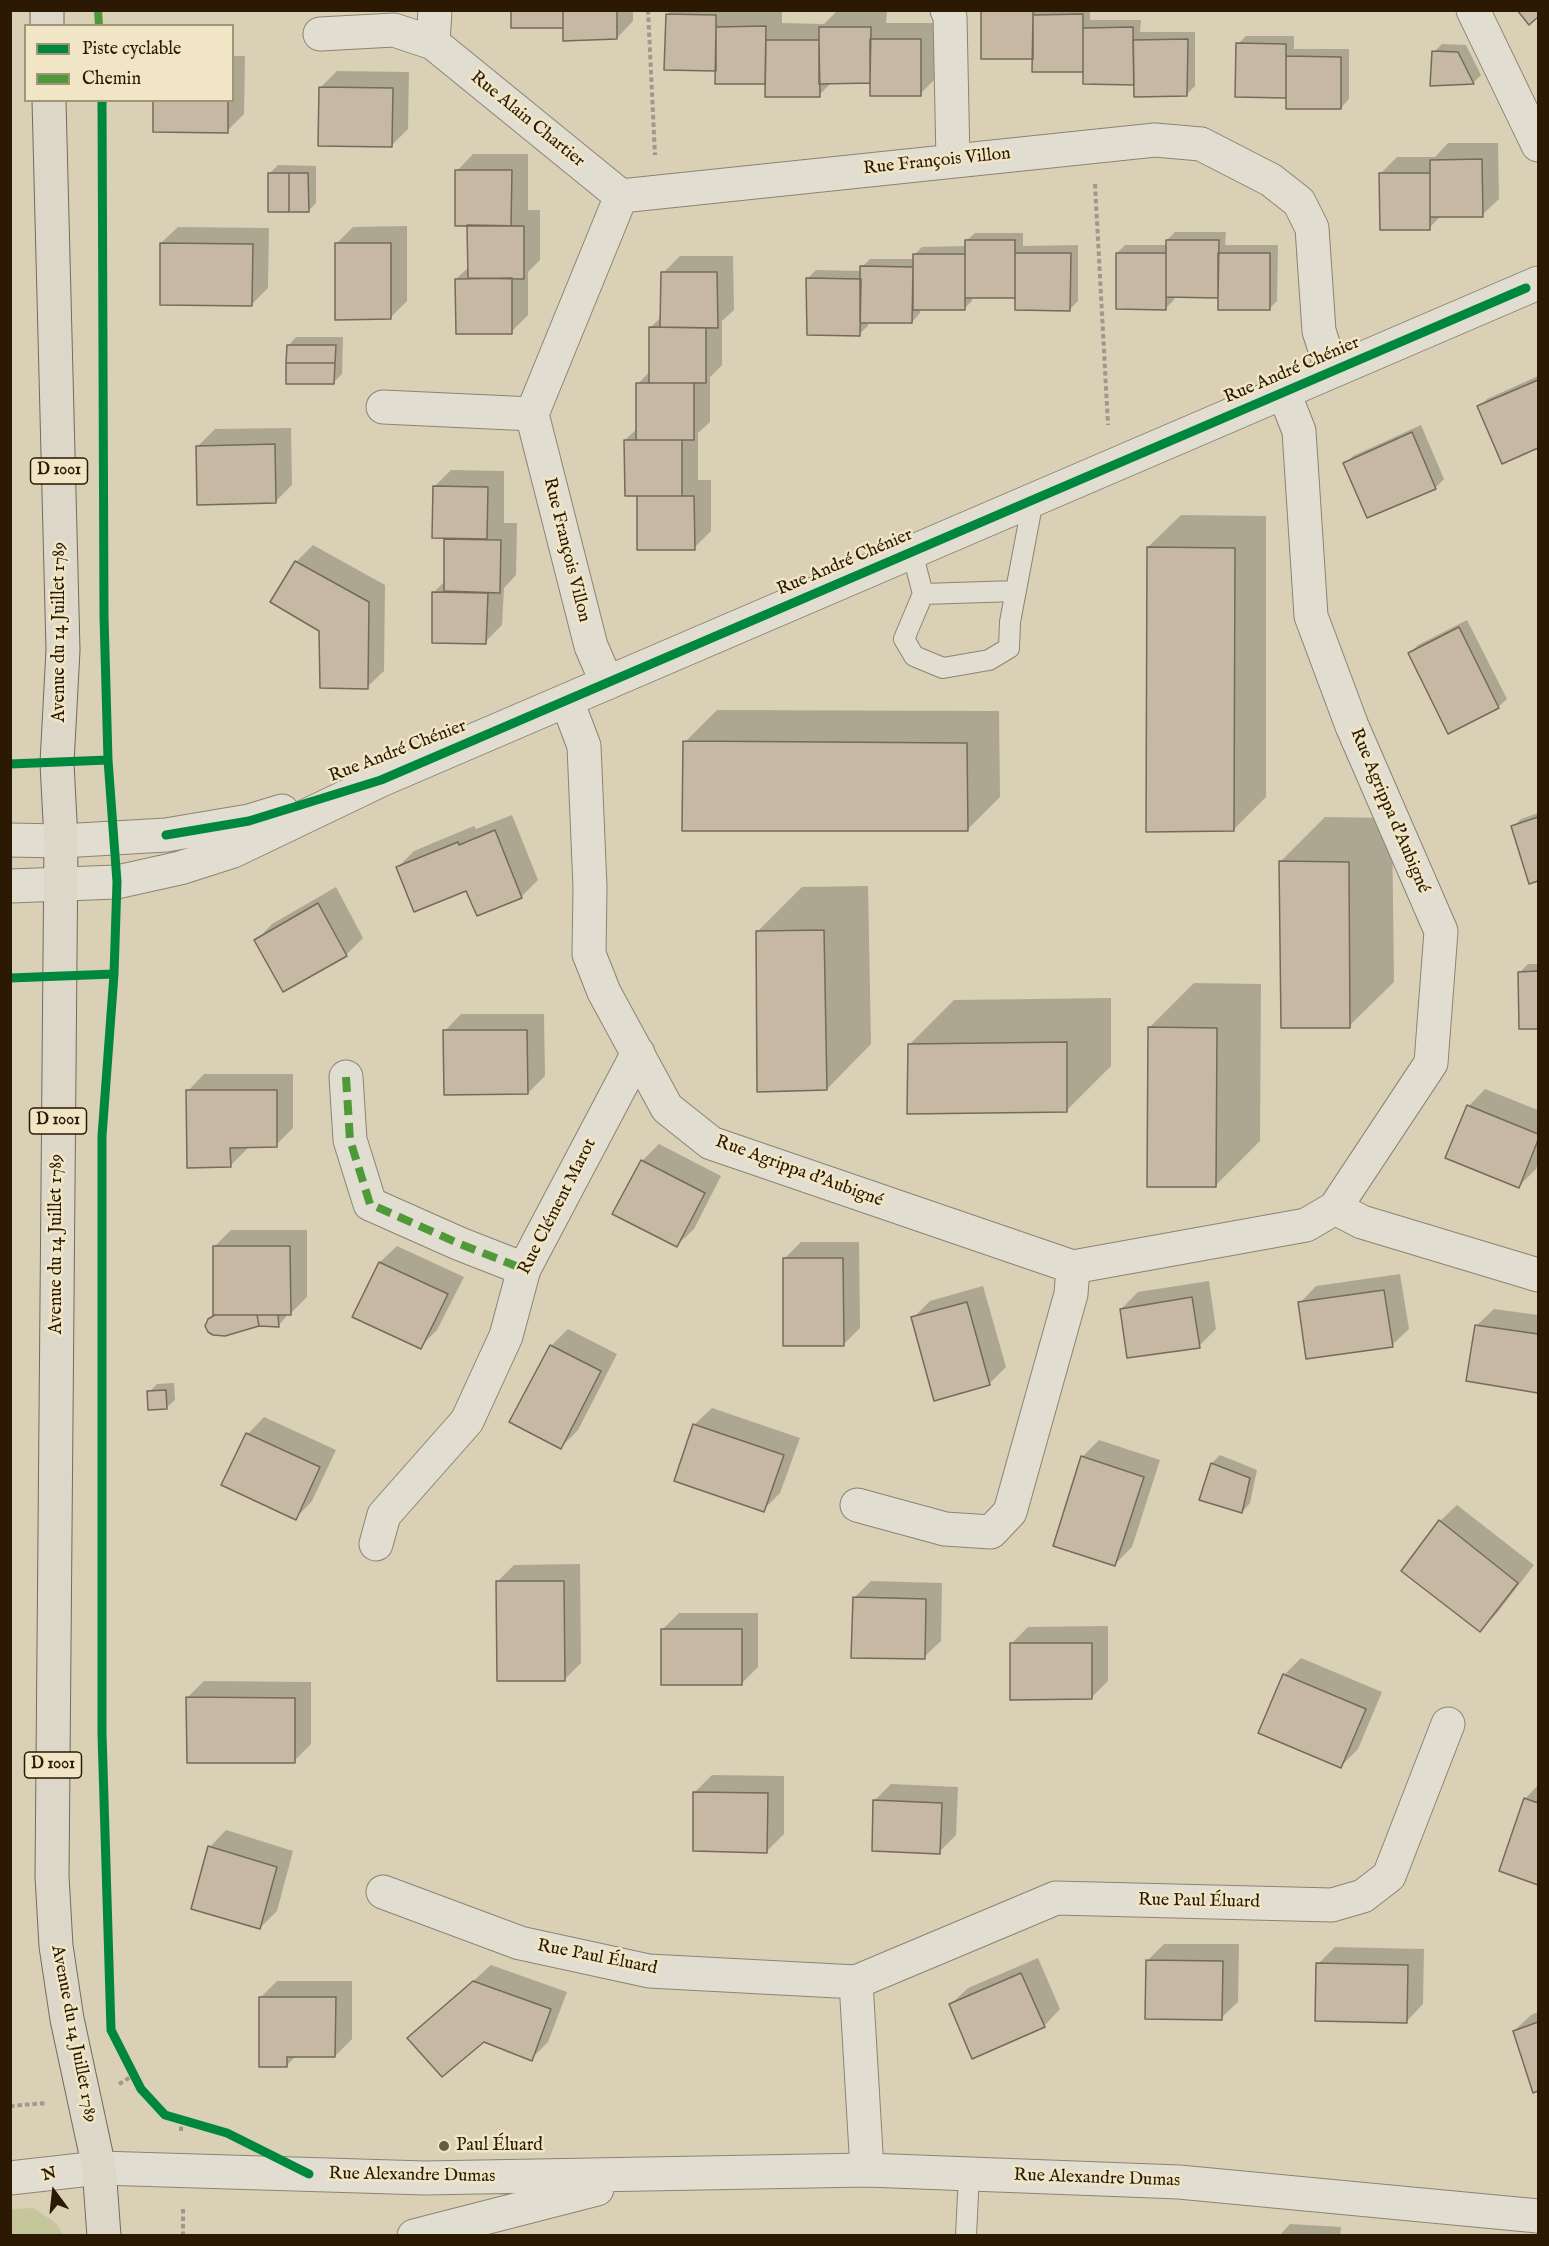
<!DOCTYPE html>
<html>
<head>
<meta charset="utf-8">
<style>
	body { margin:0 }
	#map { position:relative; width:1549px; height:2246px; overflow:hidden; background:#d9d0b6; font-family:"IM FELL English",serif }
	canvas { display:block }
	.frame { position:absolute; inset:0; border:12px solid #2c1903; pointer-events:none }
	.legend { position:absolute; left:24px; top:24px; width:210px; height:78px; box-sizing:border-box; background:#f0e6c6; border:2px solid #a29478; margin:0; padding:8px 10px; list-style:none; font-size:18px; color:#2c1903 }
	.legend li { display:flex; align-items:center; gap:12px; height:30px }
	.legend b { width:30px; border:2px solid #a29478 }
	.north { position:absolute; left:24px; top:2162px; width:60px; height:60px; -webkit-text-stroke:4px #f0e6c6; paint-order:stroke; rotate:345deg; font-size:16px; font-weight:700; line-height:24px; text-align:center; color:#2c1903 }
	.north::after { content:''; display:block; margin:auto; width:21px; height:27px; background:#2c1903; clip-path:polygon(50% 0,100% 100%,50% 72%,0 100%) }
</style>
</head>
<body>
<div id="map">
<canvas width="1549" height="2246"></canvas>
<div class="frame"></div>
<ul class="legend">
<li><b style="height:8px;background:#00873e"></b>Piste cyclable</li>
<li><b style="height:8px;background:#4f9939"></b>Chemin</li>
</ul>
<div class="north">N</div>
</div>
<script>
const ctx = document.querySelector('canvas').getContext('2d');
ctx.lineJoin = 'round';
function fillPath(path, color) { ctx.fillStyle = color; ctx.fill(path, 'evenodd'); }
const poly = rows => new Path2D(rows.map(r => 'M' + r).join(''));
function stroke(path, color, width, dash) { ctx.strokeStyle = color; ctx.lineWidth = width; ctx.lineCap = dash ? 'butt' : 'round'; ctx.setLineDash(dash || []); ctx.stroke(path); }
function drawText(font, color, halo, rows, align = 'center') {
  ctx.font = font + ' "IM FELL English",serif'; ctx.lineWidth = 5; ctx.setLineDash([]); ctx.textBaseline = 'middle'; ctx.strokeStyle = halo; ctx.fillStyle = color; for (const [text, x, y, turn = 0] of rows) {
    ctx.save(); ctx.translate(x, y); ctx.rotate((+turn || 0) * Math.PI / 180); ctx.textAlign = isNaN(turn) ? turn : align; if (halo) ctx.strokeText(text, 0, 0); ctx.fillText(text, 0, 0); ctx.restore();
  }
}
fillPath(poly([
	[34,2208,57,2224,63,2235,11,2235,11,2209]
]), '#c6c69c');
fillPath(poly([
	[512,10,633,10,633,21,617,38,565,27],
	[671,10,782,10,782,23,824,24,837,11,887,11,886,23,938,23,937,77,920,94,872,82,832,82,819,95,767,83,716,82,717,69,667,15],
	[983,10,1090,10,1090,20,1141,20,1140,32,1195,32,1195,86,1187,94,1034,58],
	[1246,36,1294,36,1294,49,1349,49,1349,99,1341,108,1288,96,1238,44],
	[1442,44,1466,45,1481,75,1473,83,1434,52],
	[232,56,245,56,244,114,227,131,155,100,232,100],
	[337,71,409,72,408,129,391,146,320,88],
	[1448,143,1498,143,1499,199,1482,215,1442,215,1429,228,1380,174,1397,157,1435,157],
	[473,154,528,154,528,210,540,210,540,260,528,272,528,315,511,332,456,279,469,267,468,224,457,171],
	[278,165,316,166,316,203,308,211,269,174],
	[407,226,407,301,390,318,336,244,353,227],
	[178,227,269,228,268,288,251,305,161,243],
	[1175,232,1226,232,1225,245,1278,245,1277,301,1269,309,1220,296,1174,296,1174,300,1166,308,1117,253,1125,245,1167,245,1167,240],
	[975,233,1023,233,1023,246,1078,245,1078,301,1070,309,1017,297,972,297,972,301,964,309,920,309,920,313,912,322,868,322,868,326,859,334,808,278,816,270,862,271,862,267,870,259,914,259,914,255,922,247,966,246,966,241],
	[680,256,733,256,734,310,722,321,722,365,710,377,710,422,698,433,698,480,711,480,711,531,694,548,638,495,625,440,638,428,638,384,650,371,650,328,661,317,663,273],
	[296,337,343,337,342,374,334,382,288,346],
	[1538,376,1538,447,1503,462,1479,407,1487,399],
	[1421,425,1444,479,1436,487,1368,516,1345,464,1353,456],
	[291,428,292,485,275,502,198,446,215,429],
	[451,470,504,471,504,523,517,523,516,575,504,588,502,625,485,642,434,592,445,581,446,537,434,487],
	[1181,515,1266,516,1266,797,1233,830,1148,547],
	[313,545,385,585,384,671,367,687,321,630,273,602,296,562],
	[1467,620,1507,699,1498,707,1449,732,1410,653,1418,645],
	[717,710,999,711,1000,797,967,830,685,742],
	[1538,813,1538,879,1530,882,1513,827,1521,819],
	[512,815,538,880,521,897,467,889,397,868,414,851,474,826,476,829],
	[1325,817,1392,818,1394,982,1349,1026,1281,861],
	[868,886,871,1044,827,1089,757,932,802,887],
	[336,887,363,938,346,955,283,990,256,941,272,924],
	[1528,964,1538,964,1538,1028,1520,1027,1520,972],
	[1194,983,1261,984,1260,1141,1216,1185,1149,1028],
	[1111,998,1111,1066,1066,1111,909,1045,954,1000],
	[461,1014,544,1014,545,1076,528,1093,445,1031],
	[204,1074,293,1074,293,1128,276,1145,247,1146,247,1149,230,1166,188,1091],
	[1485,1089,1538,1110,1538,1162,1536,1169,1519,1186,1447,1157,1469,1106],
	[659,1144,721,1176,694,1229,677,1245,642,1161],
	[231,1230,307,1230,307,1297,290,1314,286,1314,286,1317,278,1326,209,1320,215,1314,214,1247],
	[801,1242,859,1242,860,1328,843,1345,784,1259],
	[397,1246,464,1277,437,1330,420,1347,354,1316,380,1262],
	[1400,1274,1409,1329,1392,1345,1300,1303,1316,1286],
	[1209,1281,1216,1329,1199,1346,1121,1309,1138,1292],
	[983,1286,1006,1367,989,1384,913,1318,930,1301],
	[1494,1309,1538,1315,1538,1391,1468,1380,1477,1325],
	[568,1329,617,1354,578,1430,561,1447,551,1346],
	[174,1383,175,1400,166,1408,149,1392,157,1384],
	[712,1408,800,1438,780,1493,763,1510,676,1480,695,1424],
	[264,1417,336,1450,312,1501,296,1518,223,1485,248,1434],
	[1099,1440,1160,1460,1132,1547,1115,1564,1082,1457],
	[1220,1455,1257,1470,1250,1503,1242,1512,1201,1499,1212,1463],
	[1457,1505,1534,1565,1497,1613,1480,1630,1440,1521],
	[580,1564,581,1663,565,1679,497,1582,514,1565],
	[871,1581,942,1583,941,1641,924,1657,854,1598],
	[679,1613,758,1613,758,1667,741,1684,662,1630],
	[1108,1626,1108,1681,1091,1698,1011,1644,1028,1627],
	[1301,1658,1382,1692,1358,1749,1341,1766,1284,1675],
	[204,1681,311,1682,311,1744,294,1761,187,1698],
	[712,1775,784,1776,784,1834,767,1851,695,1792],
	[891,1784,958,1787,956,1835,939,1852,874,1801],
	[1538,1785,1538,1883,1501,1870,1525,1799],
	[226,1830,293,1851,277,1911,260,1928,210,1847],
	[1164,1944,1239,1944,1238,2002,1221,2018,1147,1961],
	[1335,1947,1424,1949,1423,2004,1407,2021,1318,1964],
	[1038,1958,1060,2009,1044,2026,951,2004,968,1988],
	[491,1965,567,1992,548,2042,531,2059,483,2041,410,2038],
	[277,1981,352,1981,352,2039,335,2056,296,2056,286,2066,260,1998],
	[1538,2012,1538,2089,1534,2091,1514,2031,1531,2015],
	[1290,2224,1341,2227,1340,2236,1279,2236]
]), '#0003');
const building = poly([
	[511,10,563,10,563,28,511,28,511,10],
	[563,10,617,10,617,39,563,41,563,10],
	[981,10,1033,10,1033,59,981,59,981,10],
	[1517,10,1538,10,1538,17,1529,25,1517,10],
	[666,14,716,15,716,71,664,70,666,14],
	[1083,14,1083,72,1032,72,1033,15,1083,14],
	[766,26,765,84,715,84,716,27,766,26],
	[819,27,871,27,870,83,819,84,819,27],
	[1133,27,1134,85,1083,84,1083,28,1133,27],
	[870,39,921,39,921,96,870,96,870,39],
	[1188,39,1187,96,1134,97,1133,40,1188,39],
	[766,40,819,40,820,97,765,97,766,40],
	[1236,43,1286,44,1286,98,1235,97,1236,43],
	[1432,51,1458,52,1474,84,1430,86,1432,51],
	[1286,56,1341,57,1341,109,1286,109,1286,56],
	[319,87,393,88,392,147,318,146,319,87],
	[153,100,228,100,228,133,153,132,153,100],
	[1482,159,1483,217,1430,217,1430,160,1482,159],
	[455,170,512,170,511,226,455,226,455,170],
	[268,173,289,173,289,212,268,212,268,173],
	[289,173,308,173,309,212,289,212,289,173],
	[1379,173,1430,173,1430,230,1380,230,1379,173],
	[467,225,524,226,524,279,468,278,467,225],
	[965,240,1015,240,1015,298,965,298,965,240],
	[1166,240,1219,240,1218,298,1166,297,1166,240],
	[160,243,253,244,252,306,160,305,160,243],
	[335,243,391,243,391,319,335,320,335,243],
	[1015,253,1071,253,1070,311,1015,310,1015,253],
	[1116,253,1166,253,1166,310,1116,309,1116,253],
	[1218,253,1270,253,1270,310,1218,310,1218,253],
	[913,254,965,254,965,310,913,310,913,254],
	[860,266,913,267,912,323,860,323,860,266],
	[661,272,717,272,718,328,660,327,661,272],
	[512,278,512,334,456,334,455,279,512,278],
	[806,278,861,279,860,336,807,335,806,278],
	[649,327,706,328,706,383,649,383,649,327],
	[287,345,336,345,335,363,286,363,287,345],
	[286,363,335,363,334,384,286,384,286,363],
	[1538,380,1538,448,1502,464,1477,406,1538,380],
	[636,383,694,383,694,440,636,440,636,383],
	[1412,432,1436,489,1367,518,1343,463,1412,432],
	[624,440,682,440,682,496,625,496,624,440],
	[275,444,276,503,197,505,196,446,275,444],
	[433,486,488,487,487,539,432,538,433,486],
	[637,496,694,496,695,550,637,550,637,496],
	[444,539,501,540,500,593,444,591,444,539],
	[1147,547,1235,548,1234,831,1146,832,1147,547],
	[295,561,369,602,368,689,320,688,319,631,270,602,295,561],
	[432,592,488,593,486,644,432,643,432,592],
	[1459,627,1499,708,1448,734,1408,653,1459,627],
	[683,741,967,743,968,831,682,831,683,741],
	[1538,817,1538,881,1529,884,1511,826,1538,817],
	[495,830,522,898,477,916,466,891,414,912,396,867,458,842,459,845,495,830],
	[1279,861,1349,862,1350,1028,1281,1028,1279,861],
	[318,903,347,956,283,992,254,940,318,903],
	[824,930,827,1090,757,1092,756,931,824,930],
	[1538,971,1538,1029,1519,1029,1518,972,1538,971],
	[1148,1027,1217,1028,1216,1187,1147,1187,1148,1027],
	[443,1030,527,1030,528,1094,444,1095,443,1030],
	[1067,1042,1067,1112,907,1114,908,1044,1067,1042],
	[186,1090,277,1090,277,1147,230,1148,231,1167,187,1168,186,1090],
	[1467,1105,1538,1134,1538,1140,1519,1188,1445,1158,1467,1105],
	[641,1160,705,1193,677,1247,612,1214,641,1160],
	[213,1246,290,1246,291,1315,213,1315,213,1246],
	[783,1258,843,1258,844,1346,783,1346,783,1258],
	[379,1262,448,1294,421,1349,352,1317,379,1262],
	[1384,1290,1393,1347,1306,1359,1298,1302,1384,1290],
	[1192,1297,1200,1348,1127,1358,1120,1309,1192,1297],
	[967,1302,990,1385,934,1401,911,1317,967,1302],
	[215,1315,257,1315,259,1326,225,1336,213,1335,208,1332,205,1326,208,1319,215,1315],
	[257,1315,278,1315,279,1327,259,1326,257,1315],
	[1475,1325,1538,1334,1538,1393,1466,1381,1475,1325],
	[550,1345,601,1371,561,1449,509,1422,550,1345],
	[166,1390,167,1409,148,1410,147,1391,166,1390],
	[693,1424,784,1455,764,1512,674,1481,693,1424],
	[246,1433,320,1467,296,1520,221,1485,246,1433],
	[1081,1456,1144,1477,1115,1566,1053,1546,1081,1456],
	[1211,1463,1250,1478,1242,1513,1199,1500,1211,1463],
	[1439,1520,1518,1583,1480,1632,1401,1571,1439,1520],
	[496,1581,564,1581,565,1681,497,1681,496,1581],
	[853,1597,926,1599,925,1659,851,1658,853,1597],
	[661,1629,742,1629,742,1685,661,1685,661,1629],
	[1010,1643,1092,1643,1092,1699,1010,1700,1010,1643],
	[1283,1674,1366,1709,1341,1768,1258,1733,1283,1674],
	[186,1697,295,1698,295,1763,187,1763,186,1697],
	[693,1792,768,1793,767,1853,693,1851,693,1792],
	[1524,1798,1538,1803,1538,1885,1499,1871,1524,1798],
	[873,1800,942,1803,940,1854,872,1851,873,1800],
	[208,1846,277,1867,260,1929,191,1909,208,1846],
	[1146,1960,1223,1961,1222,2020,1145,2019,1146,1960],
	[1316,1963,1408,1965,1407,2023,1315,2021,1316,1963],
	[1021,1973,1045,2027,972,2059,949,2004,1021,1973],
	[473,1981,551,2009,532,2061,484,2042,442,2077,407,2038,473,1981],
	[259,1997,336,1997,335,2057,287,2057,287,2067,259,2067,259,1997],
	[1538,2022,1538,2091,1533,2093,1513,2031,1538,2022]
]);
fillPath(building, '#c7b8a4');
stroke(building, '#736b5b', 1.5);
const service = poly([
	[912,552,923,594,904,639,914,656,943,668,989,660,1009,648,1010,622,1033,500],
	[923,594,1016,591],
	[966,2236,969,2174]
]);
const minor = poly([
	[435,10,433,43,621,196],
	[947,10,950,17,953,160],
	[1473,10,1538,145],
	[320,34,394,30,433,43],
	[383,407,532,414],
	[607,683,591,646,532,414,621,196,1155,140,1201,144,1271,180,1299,202,1312,228,1319,331,1332,371],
	[567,701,584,746,590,887,589,954,604,992,667,1108,711,1143,1073,1267,1306,1225,1335,1208,1431,1063,1441,931,1352,726,1311,616,1299,431,1284,393],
	[346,1077,350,1140,370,1204,460,1244,524,1269],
	[1335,1208,1362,1222,1538,1275],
	[857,1505,945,1529,991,1532,1010,1512,1071,1294,1073,1267],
	[376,1544,384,1515,467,1421,506,1336,524,1269,638,1053],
	[383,1892,520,1943,649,1971,856,1982,1056,1898,1332,1905,1363,1896,1389,1876,1448,1724],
	[856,1982,867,2170]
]);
const tertiary = poly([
	[10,840,61,841,166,835,249,821,282,811],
	[10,886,117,882,180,868,233,851,381,780,1538,283],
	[10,2178,99,2168,425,2178,867,2170,1179,2182,1538,2216],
	[414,2236,597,2189]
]);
const primary = poly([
	[47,10,47,26],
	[49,100,63,650,57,763,61,841,52,1876,56,1946,67,2019,99,2168,104,2236]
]);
stroke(service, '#8b8472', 22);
stroke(minor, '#8b8472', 35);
stroke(tertiary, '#8b8472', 35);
stroke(primary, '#736b5b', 35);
stroke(poly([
	[648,10,655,155],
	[1095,184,1108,425],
	[119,2084,134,2075],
	[10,2106,46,2103],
	[181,2119,181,2133],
	[183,2209,183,2236]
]), '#9e998d', 4, [4.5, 3]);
stroke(service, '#e1ddd0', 20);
stroke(minor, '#e1ddd0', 33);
stroke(tertiary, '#e1ddd0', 33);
stroke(primary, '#dcd7c8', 33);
stroke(poly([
	[98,10,99,26],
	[346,1077,350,1140,370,1204,460,1244,524,1269]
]), '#4f9939', 8, [15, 8]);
stroke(poly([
	[102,100,104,616,108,760,117,882,114,974,102,1136,102,1734,111,2030,141,2089,165,2115,227,2133,309,2174],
	[10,764,108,760],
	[166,835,249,821,381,780,1526,288],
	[10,978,114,974]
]), '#00873e', 9);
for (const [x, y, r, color] of [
	[444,2146,6,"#695942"]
]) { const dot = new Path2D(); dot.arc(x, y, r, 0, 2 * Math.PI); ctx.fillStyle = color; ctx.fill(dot); stroke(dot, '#f0e6c6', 2); }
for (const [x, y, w] of [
	[59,471,57],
	[58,1121,57],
	[53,1765,57]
]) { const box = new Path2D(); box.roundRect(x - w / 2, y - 13, w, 26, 4.5); ctx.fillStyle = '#f0e6c6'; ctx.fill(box); stroke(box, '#2c1903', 1.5); }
drawText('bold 16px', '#2c1903', null, [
	["D 1001",59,471],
	["D 1001",58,1121],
	["D 1001",53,1765]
]);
drawText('18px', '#2c1903', '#f0e6c6', [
	["Rue Alain Chartier",527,120,39],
	["Rue François Villon",937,162,-6],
	["Rue André Chénier",1292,371,-23],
	["Rue François Villon",566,550,76],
	["Rue André Chénier",845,563,-23],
	["Avenue du 14 Juillet 1789",60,632,-90],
	["Rue André Chénier",398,752,-21],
	["Rue Agrippa d'Aubigné",1389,811,67],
	["Rue Agrippa d'Aubigné",799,1172,20],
	["Rue Clément Marot",558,1207,-63],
	["Avenue du 14 Juillet 1789",57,1244,-90],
	["Rue Paul Éluard",1199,1902,1],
	["Rue Paul Éluard",597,1958,11],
	["Avenue du 14 Juillet 1789",73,2034,79],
	["Rue Alexandre Dumas",412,2176,1],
	["Rue Alexandre Dumas",1097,2179,2]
]);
drawText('18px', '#2c1903', '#f0e6c6', [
	["Paul Éluard",456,2146]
], 'left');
</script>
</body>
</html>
